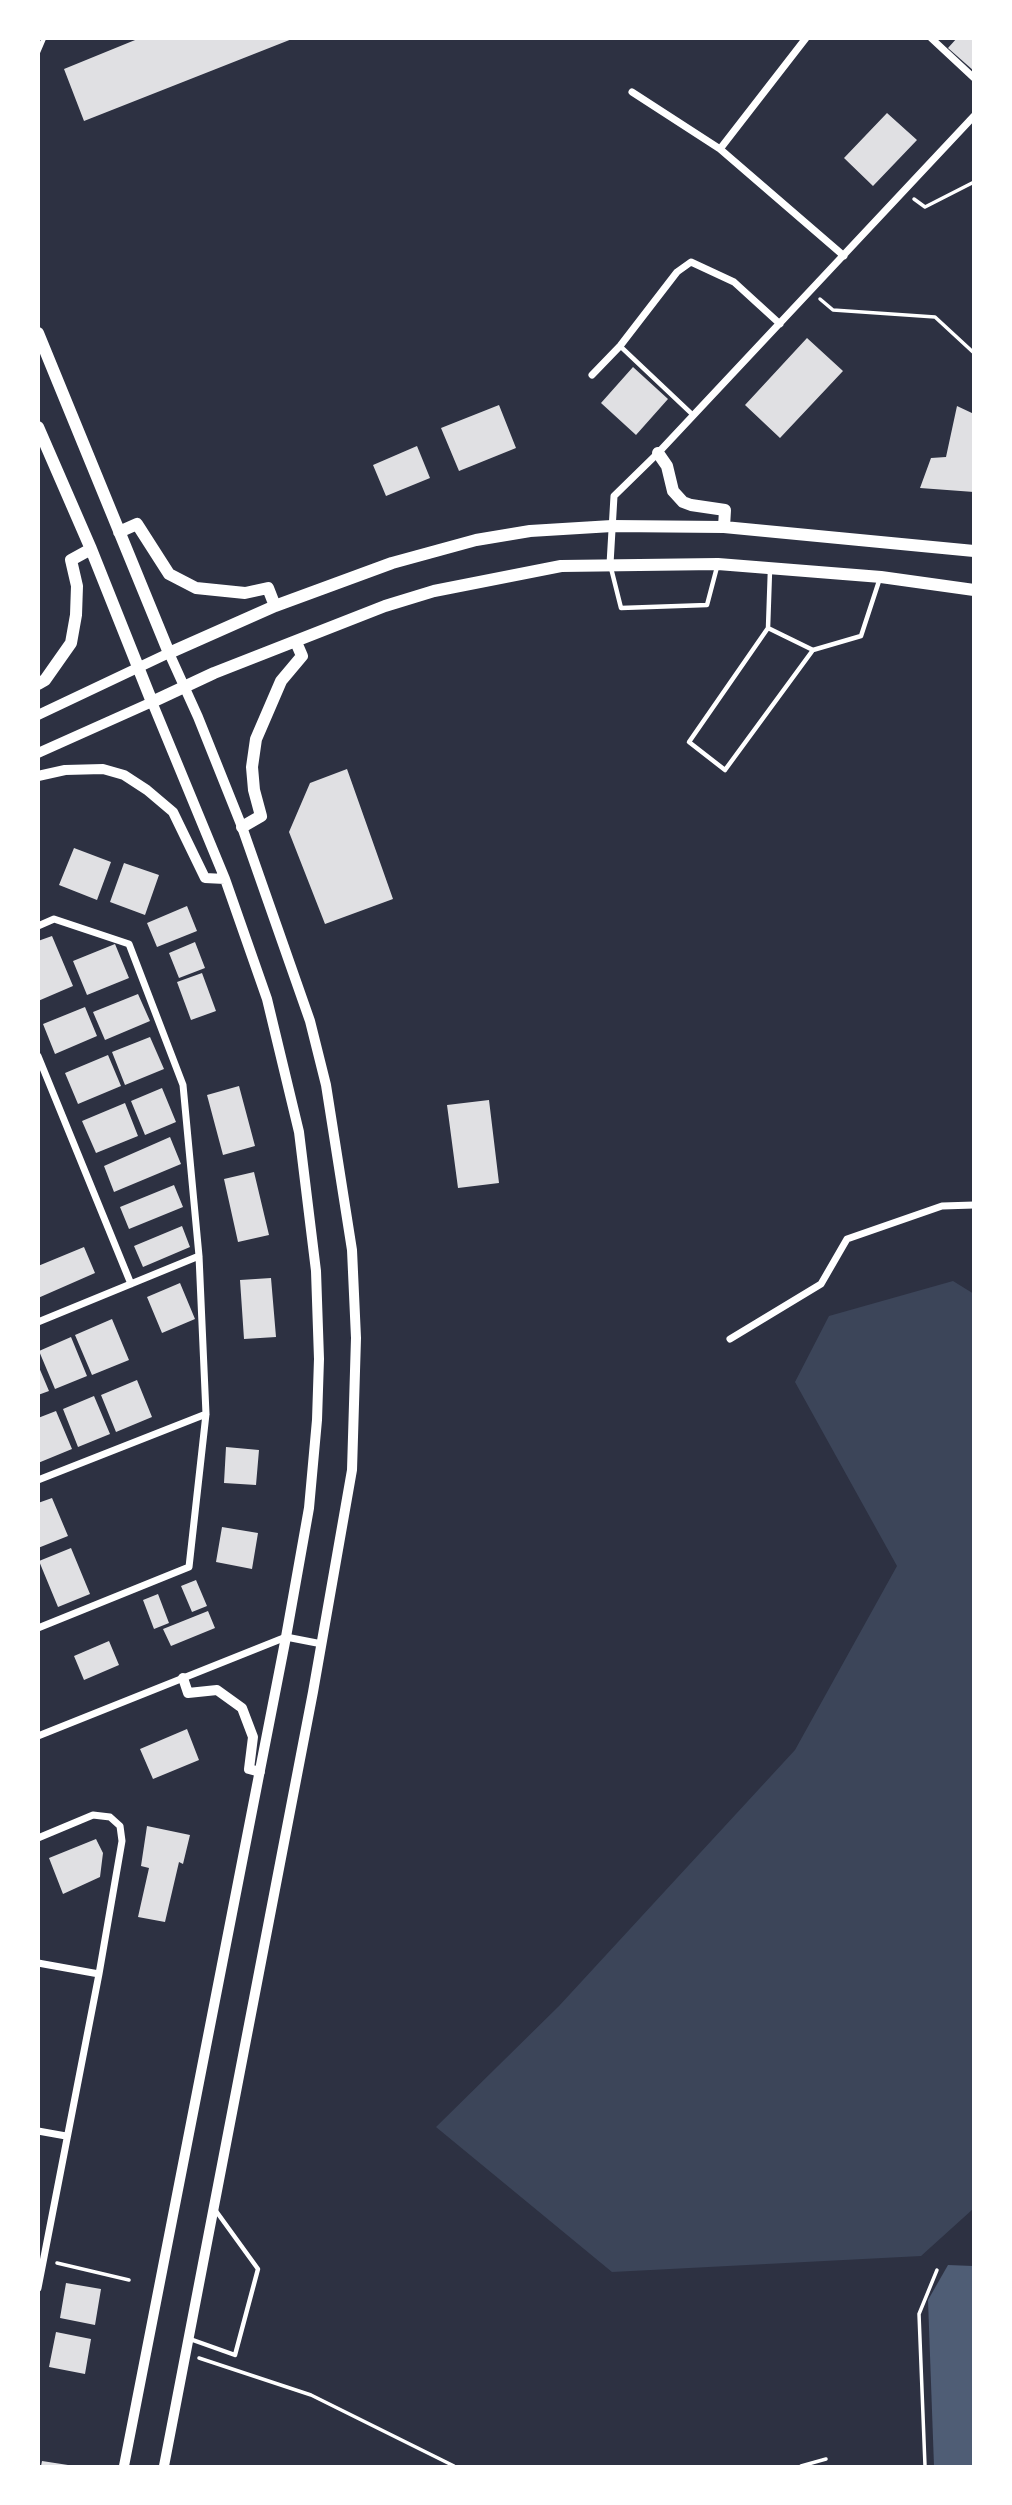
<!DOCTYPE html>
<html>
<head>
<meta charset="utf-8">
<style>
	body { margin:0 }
	#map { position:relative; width:1012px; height:2505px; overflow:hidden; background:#2d3142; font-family:"Work Sans",sans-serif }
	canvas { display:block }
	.frame { position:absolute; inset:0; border:40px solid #fff; pointer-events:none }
</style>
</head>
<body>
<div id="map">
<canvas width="1012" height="2505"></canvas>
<div class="frame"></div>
</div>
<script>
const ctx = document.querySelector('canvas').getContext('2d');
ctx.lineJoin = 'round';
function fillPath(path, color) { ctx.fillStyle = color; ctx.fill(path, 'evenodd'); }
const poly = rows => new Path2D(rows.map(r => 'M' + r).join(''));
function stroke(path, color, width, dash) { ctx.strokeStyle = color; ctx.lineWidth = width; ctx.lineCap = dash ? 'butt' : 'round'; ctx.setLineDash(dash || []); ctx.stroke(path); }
fillPath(poly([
	[953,1281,974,1294,973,2209,921,2256,612,2272,436,2127,559,2006,795,1750,897,1566,795,1382,829,1316]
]), '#3c4559');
fillPath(poly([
	[948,2265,973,2266,973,2466,934,2466,928,2300]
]), '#4f5d75');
fillPath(poly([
	[140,38,292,38,292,39,84,121,64,69],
	[957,38,974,38,974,71,948,48],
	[887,113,917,140,873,186,844,158],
	[807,338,843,371,780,438,745,405],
	[633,367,668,399,636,435,601,403],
	[499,405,516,448,459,471,441,428],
	[957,406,974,414,974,492,920,488,931,458,946,457],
	[417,446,430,478,386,496,373,465],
	[347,769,393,899,325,924,289,832,310,783],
	[74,848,111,862,97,900,59,885],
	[124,863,159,875,145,915,110,902],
	[187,906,197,931,157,947,147,923],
	[52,936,73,986,38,1001,38,941],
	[195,942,205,968,179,978,169,953],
	[115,944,129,978,87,995,73,961],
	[202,973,216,1011,191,1020,177,982],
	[138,994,150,1021,105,1040,93,1012],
	[85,1007,97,1036,55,1054,43,1024],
	[150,1037,164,1069,125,1085,112,1052],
	[108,1055,121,1086,78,1104,65,1073],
	[239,1086,255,1146,223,1155,207,1095],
	[162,1088,176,1122,145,1135,131,1101],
	[489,1100,499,1183,458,1188,447,1105],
	[125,1103,138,1136,96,1153,82,1121],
	[170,1137,181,1164,114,1192,104,1166],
	[254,1172,269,1235,238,1242,224,1179],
	[174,1185,183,1207,129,1229,120,1207],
	[182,1226,190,1247,143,1267,134,1246],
	[84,1247,95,1273,38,1298,38,1266],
	[271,1278,276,1337,244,1339,240,1280],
	[180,1283,195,1319,162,1333,147,1297],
	[112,1319,129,1360,92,1375,75,1335],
	[71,1337,87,1376,55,1389,39,1351],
	[38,1365,49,1391,38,1395],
	[137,1380,152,1417,116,1432,101,1395],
	[94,1396,110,1434,78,1447,63,1409],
	[56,1411,72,1449,38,1463,38,1418],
	[226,1447,259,1450,256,1485,224,1483],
	[52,1498,68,1536,38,1548,38,1503],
	[222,1527,258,1533,252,1569,216,1562],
	[71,1548,90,1594,58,1607,39,1561],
	[196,1580,207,1606,192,1612,181,1586],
	[158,1594,169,1623,154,1629,143,1600],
	[208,1611,215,1628,171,1646,163,1629],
	[109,1641,119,1665,84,1680,74,1656],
	[187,1729,199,1760,153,1779,140,1749],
	[147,1826,190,1835,183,1864,179,1862,165,1922,138,1917,149,1868,141,1866],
	[96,1839,103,1853,100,1877,63,1894,49,1858],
	[66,2283,101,2289,95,2325,60,2318],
	[56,2332,91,2339,85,2374,49,2367],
	[42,2461,68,2465,68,2466,41,2466]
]), '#e0e0e3');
stroke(poly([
	[914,199,925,207,974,182],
	[820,299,833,310,935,317,974,353],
	[57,2263,129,2280],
	[199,2358,311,2395,454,2466],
	[801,2466,826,2459],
	[925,2466,919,2314,937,2270]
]), '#fff', 3.5);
stroke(poly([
	[38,52,44,38],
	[620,346,693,415],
	[611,568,621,608,707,605,717,567],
	[770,570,768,628,689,742,725,770,813,650,861,636,880,578],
	[768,628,813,650],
	[190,2339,235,2355,258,2269,216,2211]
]), '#fff', 4.5);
stroke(poly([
	[931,38,974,78],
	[632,92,720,149,806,38],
	[720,149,844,256],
	[592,375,620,346,677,272,691,262,734,282,780,324],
	[610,564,614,496,658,453,974,116],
	[38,926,54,919,129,944,183,1085,199,1256,206,1414,189,1567,38,1628],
	[38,1056,131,1284],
	[38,1322,199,1256],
	[730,1339,821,1284,847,1239,942,1206,974,1205],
	[38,1480,206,1414],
	[38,1736,286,1637,322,1644],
	[38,1838,93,1815,110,1817,120,1826,122,1841,99,1974,38,2288],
	[38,1963,99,1974],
	[38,2131,66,2136]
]), '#fff', 7);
stroke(poly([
	[38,715,169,653,198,717,242,827,310,1021,326,1085,352,1250,356,1338,352,1470,313,1692,164,2466],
	[38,753,152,702,225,879,267,999,299,1132,316,1271,319,1359,317,1420,309,1508,286,1637,124,2466],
	[38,776,65,770,103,769,124,775,147,790,173,812,205,878,225,879],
	[183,1678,188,1693,217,1690,242,1708,253,1737,249,1769,260,1772]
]), '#fff', 10);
stroke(poly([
	[38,333,169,653,275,606,392,563,476,540,530,531,612,526,724,527,974,551],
	[38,427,91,549,152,702,214,673,385,606,434,591,561,566,718,564,881,577,974,590],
	[658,453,667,466,673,491,683,502,691,505,725,510,724,527],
	[119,532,137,524,169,574,196,588,245,593,268,588,275,606],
	[38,684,45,680,71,643,76,615,77,586,71,560,91,549],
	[242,827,261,816,254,790,252,767,256,739,281,681,302,656,296,642]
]), '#fff', 12);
</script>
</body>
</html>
